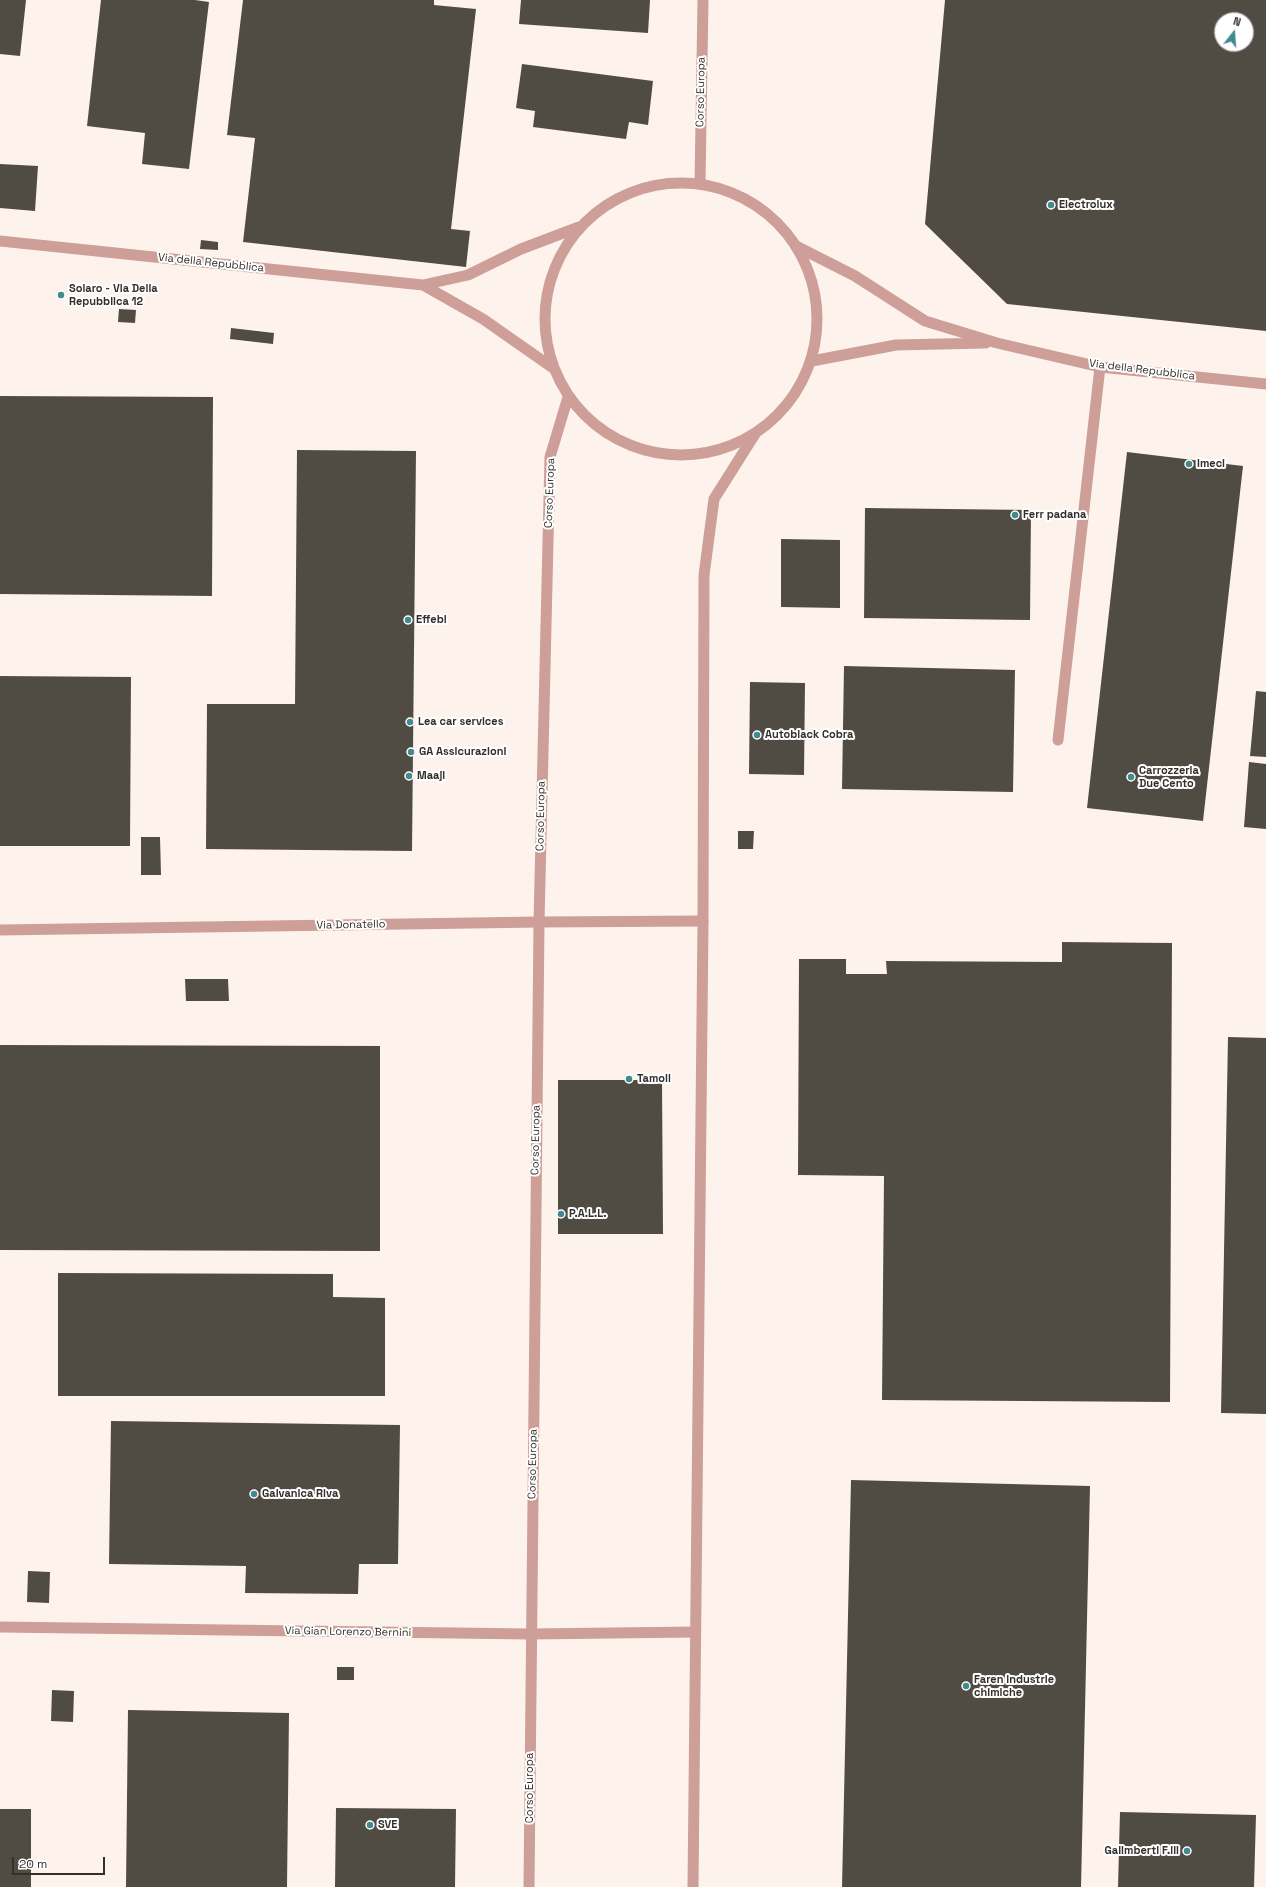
<!DOCTYPE html>
<html>
<head>
<meta charset="utf-8">
<style>
	body { margin:0 }
	#map { position:relative; width:1266px; height:1887px; overflow:hidden; background:#fef3ec; font-family:"Space Grotesk",sans-serif }
	canvas { display:block }
	.north { position:absolute; left:1214px; top:12px; width:40px; height:40px; box-sizing:border-box; background:#fff; border:1px solid #adacab; border-radius:50%; rotate:17deg; font-size:11px; font-weight:700; line-height:16px; text-align:center; color:#332f2c }
	.north::after { content:''; display:block; margin:auto; width:14px; height:18px; background:#428a8e; clip-path:polygon(50% 0,100% 100%,50% 72%,0 100%) }
	.scale { position:absolute; left:12px; top:1857px; width:93px; height:18px; box-sizing:border-box; border:2px solid #332f2c; border-top:0; padding-left:5px; font-size:12px; line-height:14px; white-space:nowrap; color:#332f2c; -webkit-text-stroke:3px #fff; paint-order:stroke }
</style>
</head>
<body>
<div id="map">
<canvas width="1266" height="1887"></canvas>
<div class="north">N</div>
<div class="scale">20 m</div>
</div>
<script>
const ctx = document.querySelector('canvas').getContext('2d');
ctx.lineJoin = 'round';
function fillPath(path, color) { ctx.fillStyle = color; ctx.fill(path, 'evenodd'); }
const poly = rows => new Path2D(rows.map(r => 'M' + r).join(''));
function stroke(path, color, width, dash) { ctx.strokeStyle = color; ctx.lineWidth = width; ctx.lineCap = dash ? 'butt' : 'round'; ctx.setLineDash(dash || []); ctx.stroke(path); }
function drawText(font, color, halo, rows, align = 'center') {
  ctx.font = font + ' "Space Grotesk",sans-serif'; ctx.lineWidth = 4; ctx.setLineDash([]); ctx.textBaseline = 'middle'; ctx.strokeStyle = halo; ctx.fillStyle = color; for (const [text, x, y, turn = 0] of rows) {
    ctx.save(); ctx.translate(x, y); ctx.rotate((+turn || 0) * Math.PI / 180); ctx.textAlign = isNaN(turn) ? turn : align; if (halo) ctx.strokeText(text, 0, 0); ctx.fillText(text, 0, 0); ctx.restore();
  }
}
fillPath(poly([
	[0,0,26,0,20,56,0,54],
	[101,0,195,0,209,2,189,169,142,164,145,133,87,126],
	[243,0,434,0,434,5,476,9,451,229,470,231,466,267,243,242,255,138,227,135],
	[521,0,650,0,648,33,519,24],
	[945,0,1266,0,1266,331,1007,304,925,224],
	[1222,20,1246,20,1246,44,1222,44],
	[522,64,653,81,648,125,629,122,626,139,533,127,535,111,516,108],
	[0,164,38,166,35,211,0,208],
	[201,240,218,242,218,250,200,249],
	[119,309,136,310,135,323,118,322],
	[231,328,274,333,273,344,230,339],
	[0,396,213,397,212,596,0,594],
	[297,450,416,451,412,851,206,849,207,704,295,704],
	[1127,452,1243,466,1203,821,1087,808],
	[865,508,1031,510,1030,620,864,618],
	[781,539,840,540,840,608,781,607],
	[844,666,1015,670,1013,792,842,789],
	[0,676,131,677,130,846,0,846],
	[750,682,805,683,804,775,749,774],
	[1256,691,1266,692,1266,757,1250,756],
	[1249,762,1266,764,1266,829,1244,827],
	[738,831,754,831,753,849,738,849],
	[141,837,160,837,161,875,141,875],
	[1062,942,1172,943,1170,1402,882,1400,884,1176,798,1175,799,959,846,959,846,974,887,974,886,961,1062,962],
	[185,979,228,979,229,1001,186,1001],
	[1228,1037,1266,1038,1266,1414,1221,1413],
	[0,1045,380,1046,380,1251,0,1250],
	[558,1080,662,1080,663,1234,558,1234],
	[58,1273,333,1274,333,1297,385,1298,385,1396,58,1396],
	[111,1421,400,1425,398,1564,359,1564,358,1594,245,1593,246,1566,109,1564],
	[851,1480,1090,1486,1081,1887,842,1887],
	[28,1571,50,1572,49,1603,27,1602],
	[337,1667,354,1667,354,1680,337,1680],
	[52,1690,74,1691,73,1722,51,1721],
	[128,1710,289,1713,287,1887,126,1887],
	[336,1808,456,1809,455,1887,335,1887],
	[0,1809,31,1809,31,1887,0,1887],
	[1120,1812,1256,1815,1254,1887,1118,1887]
]), '#514c43');
stroke(poly([
	[1058,740,1100,367]
]), '#ce9f99', 11);
stroke(poly([
	[700,184,703,0],
	[796,246,855,276,925,321,997,343,1100,367,1266,384],
	[812,361,896,345,986,343],
	[0,930,539,922,703,921],
	[0,1627,530,1634,695,1632]
]), '#ce9f99', 11);
stroke(poly([
	'545 319a136 136 0 1 1 272 0a136 136 0 1 1-272 0Z',
	[0,241,423,285,468,275,521,249,579,227],
	[423,285,483,319,553,368],
	[529,1887,539,922,550,457,568,397],
	[693,1887,703,921,704,575,714,499,755,434]
]), '#ce9f99', 11);
for (const [x, y, r, color] of [
	[1051,205,4,"#428a8e"],
	[61,295,4,"#428a8e"],
	[1189,464,4,"#428a8e"],
	[1015,515,4,"#428a8e"],
	[408,620,4,"#428a8e"],
	[410,722,4,"#428a8e"],
	[757,735,4,"#428a8e"],
	[411,752,4,"#428a8e"],
	[409,776,4,"#428a8e"],
	[1131,777,4,"#428a8e"],
	[629,1079,4,"#428a8e"],
	[561,1214,4,"#428a8e"],
	[254,1494,4,"#428a8e"],
	[966,1686,4,"#428a8e"],
	[370,1825,4,"#428a8e"],
	[1187,1851,4,"#428a8e"]
]) { const dot = new Path2D(); dot.arc(x, y, r, 0, 2 * Math.PI); ctx.fillStyle = color; ctx.fill(dot); stroke(dot, '#fff', 1.5); }
drawText('11px', '#332f2c', '#fff', [
	["Corso Europa",701,92,-89],
	["Via della Repubblica",211,263,6],
	["Via della Repubblica",1142,370,7],
	["Corso Europa",550,493,-88],
	["Corso Europa",541,816,-89],
	["Via Donatello",351,925,-1],
	["Corso Europa",536,1140,-89],
	["Corso Europa",533,1464,-89],
	["Via Gian Lorenzo Bernini",348,1632,1],
	["Corso Europa",530,1788,-90]
]);
drawText('bold 11px', '#332f2c', '#fff', [
	["Electrolux",1059,205],
	["Solaro - Via Della",69,289],
	["Repubblica 12",69,302],
	["Imeci",1197,464],
	["Ferr padana",1023,515],
	["Effebi",416,620],
	["Lea car services",418,722],
	["Autoblack Cobra",765,735],
	["GA Assicurazioni",419,752],
	["Carrozzeria",1139,771],
	["Due Cento",1139,784],
	["Maaji",417,776],
	["Tamoil",637,1079],
	["P.A.L.L.",569,1214],
	["Galvanica Riva",262,1494],
	["Faren industrie",974,1680],
	["chimiche",974,1693],
	["SVE",378,1825],
	["Galimberti F.lli",1179,1851,"right"]
], 'left');
</script>
</body>
</html>
